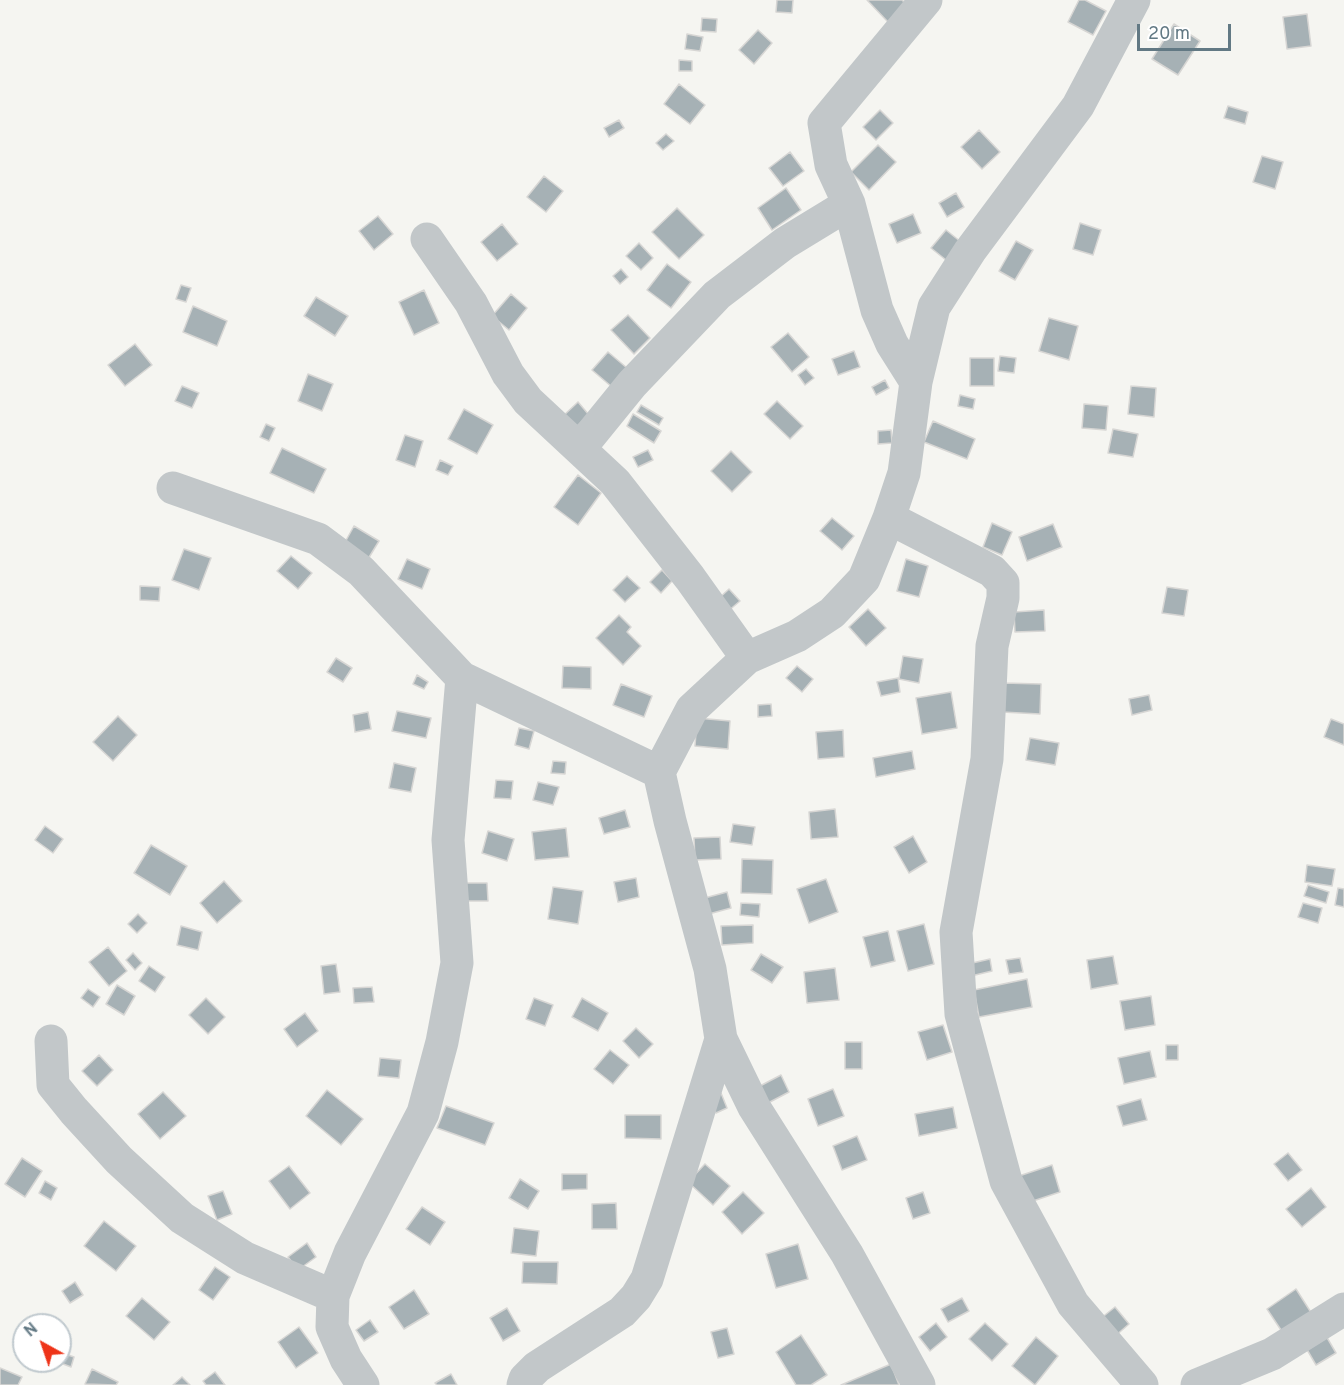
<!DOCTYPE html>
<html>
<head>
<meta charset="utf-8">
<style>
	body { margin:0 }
	#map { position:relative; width:1344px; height:1385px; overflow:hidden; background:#f5f5f1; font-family:Overpass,sans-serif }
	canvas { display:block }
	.north { position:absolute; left:12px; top:1313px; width:60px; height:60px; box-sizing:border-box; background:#fff; border:2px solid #c0c9ce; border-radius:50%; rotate:320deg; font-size:16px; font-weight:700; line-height:24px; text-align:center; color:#627984 }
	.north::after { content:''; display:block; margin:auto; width:21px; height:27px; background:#ee3419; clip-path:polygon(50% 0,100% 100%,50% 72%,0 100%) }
	.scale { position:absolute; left:1137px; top:24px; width:94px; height:27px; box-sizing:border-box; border:3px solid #627984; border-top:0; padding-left:8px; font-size:18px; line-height:21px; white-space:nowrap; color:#627984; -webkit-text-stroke:4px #fff; paint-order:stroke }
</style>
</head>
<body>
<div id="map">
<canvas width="1344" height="1385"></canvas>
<div class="north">N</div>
<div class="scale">20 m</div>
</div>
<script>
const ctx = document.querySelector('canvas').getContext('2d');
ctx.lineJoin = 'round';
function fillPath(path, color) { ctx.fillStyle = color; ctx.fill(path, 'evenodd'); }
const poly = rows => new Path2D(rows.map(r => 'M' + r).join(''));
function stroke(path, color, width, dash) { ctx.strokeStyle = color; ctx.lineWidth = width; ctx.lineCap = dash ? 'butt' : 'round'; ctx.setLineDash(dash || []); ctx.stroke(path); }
const building = poly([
	[777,0,793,0,792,13,776,12,777,0],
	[867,0,902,0,906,4,888,22,867,0],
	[1079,0,1085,0,1106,11,1093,35,1068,22,1079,0],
	[1307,14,1311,46,1287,49,1283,17,1307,14],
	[702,18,717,19,716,32,701,31,702,18],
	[1174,24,1200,41,1178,75,1152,59,1174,24],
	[758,30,772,43,754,64,739,50,758,30],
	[687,34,703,37,700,51,685,49,687,34],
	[679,60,692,61,692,71,679,71,679,60],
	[679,84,705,105,690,124,664,104,679,84],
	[1228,106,1248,112,1245,124,1224,118,1228,106],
	[880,110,893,123,876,140,863,127,880,110],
	[619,120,624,128,609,137,604,128,619,120],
	[979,130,1000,152,982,169,961,147,979,130],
	[666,134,674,141,663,150,656,143,666,134],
	[878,145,896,162,869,190,851,172,878,145],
	[790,152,804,171,783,186,769,168,790,152],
	[1262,156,1283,162,1275,189,1253,182,1262,156],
	[544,176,563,191,546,212,527,197,544,176],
	[786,188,801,210,772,230,758,208,786,188],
	[956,193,964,207,947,217,939,203,956,193],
	[677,208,704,235,679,259,652,232,677,208],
	[913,214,921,233,897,243,889,224,913,214],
	[378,216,393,234,374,250,359,231,378,216],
	[1080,223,1101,230,1093,255,1073,249,1080,223],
	[502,224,518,244,497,261,481,242,502,224],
	[946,230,961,242,946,260,931,248,946,230],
	[1016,241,1033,250,1015,280,999,271,1016,241],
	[639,243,653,258,641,270,626,256,639,243],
	[667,264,691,282,671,308,647,290,667,264],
	[621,269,628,277,620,284,613,276,621,269],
	[181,285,191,288,186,302,176,299,181,285],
	[424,290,439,323,414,335,399,302,424,290],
	[511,294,527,308,509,330,492,316,511,294],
	[316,297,348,316,335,336,304,316,316,297],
	[193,306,227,321,217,346,183,332,193,306],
	[628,315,650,338,634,354,611,330,628,315],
	[1049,318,1078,326,1069,360,1039,351,1049,318],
	[788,333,809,357,792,372,771,347,788,333],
	[135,344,152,365,125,386,108,365,135,344],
	[854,351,860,367,838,375,832,359,854,351],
	[608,352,627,368,612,387,592,370,608,352],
	[1000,356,1016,358,1014,373,998,371,1000,356],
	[970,358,994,358,994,386,970,386,970,358],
	[806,369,814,378,805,385,798,375,806,369],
	[308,374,333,384,322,411,298,401,308,374],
	[885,380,889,388,876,395,872,387,885,380],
	[182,386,199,393,192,408,175,401,182,386],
	[1131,386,1156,388,1154,417,1128,414,1131,386],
	[960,395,975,399,973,409,958,406,960,395],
	[777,401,803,426,790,439,764,414,777,401],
	[578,402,589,415,574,429,562,417,578,402],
	[1084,404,1108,406,1106,430,1082,428,1084,404],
	[641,405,663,418,659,425,637,412,641,405],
	[464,409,493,425,477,454,448,439,464,409],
	[633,414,661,431,654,443,627,426,633,414],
	[933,421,975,439,967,459,924,442,933,421],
	[266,424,275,428,269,441,260,437,266,424],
	[1113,429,1138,434,1133,457,1108,453,1113,429],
	[891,430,892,443,878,444,878,431,891,430],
	[405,435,423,441,415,467,396,460,405,435],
	[282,448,326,469,314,493,270,473,282,448],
	[648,450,653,460,638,467,633,457,648,450],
	[731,451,752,472,732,492,711,471,731,451],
	[440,460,453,466,448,475,436,470,440,460],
	[578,475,601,493,578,525,554,507,578,475],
	[832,518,854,536,842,550,820,531,832,518],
	[992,523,1012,532,1002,555,983,547,992,523],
	[1053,524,1062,547,1027,561,1019,537,1053,524],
	[354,526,379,541,368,559,344,544,354,526],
	[184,549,211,558,199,590,172,580,184,549],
	[291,556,312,573,298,589,277,571,291,556],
	[407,559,430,569,422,589,398,579,407,559],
	[906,559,928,566,919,597,897,591,906,559],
	[662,570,672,581,661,593,650,582,662,570],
	[627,576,640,588,625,602,613,590,627,576],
	[140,586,160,587,159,601,140,600,140,586],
	[1167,587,1188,590,1184,616,1162,613,1167,587],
	[729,589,740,601,727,612,717,600,729,589],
	[868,609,886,628,866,646,849,627,868,609],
	[1044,610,1045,631,1015,632,1014,612,1044,610],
	[619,615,631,627,627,632,641,646,623,665,596,638,619,615],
	[903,656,923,659,919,683,899,679,903,656],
	[336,658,352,668,343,682,327,672,336,658],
	[563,666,591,667,591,689,562,688,563,666],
	[797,666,813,679,802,692,786,678,797,666],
	[417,675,428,682,424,689,413,684,417,675],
	[898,678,900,692,881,696,877,682,898,678],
	[1003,683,1041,684,1040,714,1002,712,1003,683],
	[621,684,652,696,644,717,613,705,621,684],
	[951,692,957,728,922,734,916,698,951,692],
	[1149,695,1152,710,1132,715,1129,699,1149,695],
	[771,704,772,716,758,717,758,705,771,704],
	[397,711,431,718,426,738,392,731,397,711],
	[368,712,371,729,355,732,353,715,368,712],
	[118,716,137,735,113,761,93,742,118,716],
	[697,718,730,721,728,749,695,746,697,718],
	[1331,719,1344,724,1344,745,1324,737,1331,719],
	[519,728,534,731,529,749,515,745,519,728],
	[843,730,844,757,818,759,816,732,843,730],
	[1030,738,1059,743,1055,765,1026,760,1030,738],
	[912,751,915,769,876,777,873,758,912,751],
	[553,761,566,762,565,774,551,773,553,761],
	[394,763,416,768,411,792,389,788,394,763],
	[496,780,513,781,511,799,494,798,496,780],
	[538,782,559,787,553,805,533,800,538,782],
	[835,809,838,837,811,839,809,812,835,809],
	[625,810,630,827,604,834,599,818,625,810],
	[733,824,755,827,752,845,730,842,733,824],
	[45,826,63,839,53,853,35,840,45,826],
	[566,828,569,857,535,860,532,832,566,828],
	[488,831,514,839,507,861,482,853,488,831],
	[913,836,927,862,909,873,894,847,913,836],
	[720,837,721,859,695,860,694,838,720,837],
	[151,845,187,866,170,895,134,873,151,845],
	[742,859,773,860,772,894,741,893,742,859],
	[1307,865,1335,869,1332,886,1305,882,1307,865],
	[636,878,639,897,618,902,614,882,636,878],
	[826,879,838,912,809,923,797,889,826,879],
	[224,881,242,901,217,923,200,903,224,881],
	[466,883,487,883,488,901,466,901,466,883],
	[1308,885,1329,892,1326,903,1304,896,1308,885],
	[553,887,583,891,578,924,548,919,553,887],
	[1338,888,1344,889,1344,907,1335,905,1338,888],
	[727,892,731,908,705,915,701,899,727,892],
	[741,903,760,904,759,917,740,915,741,903],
	[1303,903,1322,908,1318,923,1298,917,1303,903],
	[138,914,147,923,137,933,128,924,138,914],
	[924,924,934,964,908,971,897,931,924,924],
	[753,925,753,943,722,945,721,926,753,925],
	[181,926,202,932,198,950,177,945,181,926],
	[888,931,895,961,871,967,863,937,888,931],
	[108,947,127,971,109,986,89,962,108,947],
	[133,953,142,963,135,970,126,960,133,953],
	[761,954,783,967,772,983,751,970,761,954],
	[1113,956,1118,984,1091,989,1087,960,1113,956],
	[1020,958,1023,972,1009,974,1006,960,1020,958],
	[990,959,992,971,971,976,968,964,990,959],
	[336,964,340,992,324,994,321,966,336,964],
	[149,966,165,977,155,992,139,981,149,966],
	[835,968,839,1000,807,1003,804,972,835,968],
	[1027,979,1032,1007,979,1017,974,990,1027,979],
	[117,985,135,996,124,1015,106,1004,117,985],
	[372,987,374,1002,354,1003,353,988,372,987],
	[88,989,100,997,93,1007,81,998,88,989],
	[1151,996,1155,1025,1125,1030,1120,1001,1151,996],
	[206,998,225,1017,208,1034,189,1015,206,998],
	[534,998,553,1005,545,1026,526,1019,534,998],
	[582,998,608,1013,598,1031,572,1017,582,998],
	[305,1013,318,1031,297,1047,284,1029,305,1013],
	[943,1025,952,1052,927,1060,918,1032,943,1025],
	[636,1028,653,1044,639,1058,623,1041,636,1028],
	[845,1042,862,1042,862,1069,845,1069,845,1042],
	[1166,1045,1178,1045,1178,1060,1166,1060,1166,1045],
	[610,1050,629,1065,613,1084,594,1069,610,1050],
	[1150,1051,1156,1077,1124,1084,1118,1058,1150,1051],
	[99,1055,113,1070,97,1086,82,1071,99,1055],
	[380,1058,401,1060,399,1078,378,1076,380,1058],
	[781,1075,789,1092,768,1103,760,1086,781,1075],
	[833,1089,844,1116,818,1126,808,1099,833,1089],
	[327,1090,363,1119,341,1145,306,1116,327,1090],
	[163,1092,186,1116,160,1139,138,1114,163,1092],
	[721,1093,727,1108,716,1113,710,1099,721,1093],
	[1141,1099,1147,1120,1123,1126,1117,1106,1141,1099],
	[446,1106,494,1123,485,1145,437,1128,446,1106],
	[953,1107,957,1128,919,1136,915,1114,953,1107],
	[625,1115,661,1115,661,1139,625,1138,625,1115],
	[857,1136,867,1160,842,1170,833,1146,857,1136],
	[1288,1153,1302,1170,1288,1181,1274,1164,1288,1153],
	[22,1158,42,1171,25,1197,5,1184,22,1158],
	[705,1164,730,1186,713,1205,688,1182,705,1164],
	[1052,1165,1060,1192,1027,1203,1019,1176,1052,1165],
	[289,1166,310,1193,290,1209,269,1181,289,1166],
	[562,1174,587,1174,587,1189,562,1190,562,1174],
	[520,1179,539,1191,528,1209,509,1198,520,1179],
	[45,1181,57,1188,51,1200,39,1193,45,1181],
	[1311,1188,1326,1207,1302,1227,1286,1209,1311,1188],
	[223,1191,232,1214,217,1220,208,1196,223,1191],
	[743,1192,764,1213,742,1234,722,1212,743,1192],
	[923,1192,930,1213,913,1219,906,1198,923,1192],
	[616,1203,617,1229,592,1229,592,1204,616,1203],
	[422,1207,445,1222,430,1245,406,1229,422,1207],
	[104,1221,136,1246,116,1271,84,1246,104,1221],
	[514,1228,539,1231,536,1256,511,1253,514,1228],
	[307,1243,316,1257,298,1270,288,1257,307,1243],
	[798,1244,808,1279,776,1288,766,1254,798,1244],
	[523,1262,558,1262,557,1284,522,1283,523,1262],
	[215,1267,230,1277,213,1300,199,1290,215,1267],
	[75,1282,83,1295,70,1303,62,1291,75,1282],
	[1296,1289,1312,1314,1283,1333,1267,1309,1296,1289],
	[414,1290,429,1314,404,1329,389,1307,414,1290],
	[142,1298,170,1322,154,1340,126,1316,142,1298],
	[962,1298,969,1311,948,1322,941,1309,962,1298],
	[1115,1307,1129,1324,1114,1337,1100,1319,1115,1307],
	[507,1308,520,1331,503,1341,490,1318,507,1308],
	[370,1320,378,1332,364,1341,356,1330,370,1320],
	[936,1323,947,1337,930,1351,919,1337,936,1323],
	[985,1323,1008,1344,992,1361,969,1339,985,1323],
	[299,1327,318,1353,296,1368,278,1342,299,1327],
	[727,1328,734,1354,718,1358,711,1332,727,1328],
	[1322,1329,1336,1353,1316,1365,1302,1341,1322,1329],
	[801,1335,827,1375,811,1385,796,1385,776,1352,801,1335],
	[1036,1337,1058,1356,1035,1385,1012,1366,1036,1337],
	[62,1353,74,1357,71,1367,58,1362,62,1353],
	[891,1364,899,1385,841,1385,891,1364],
	[0,1368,22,1377,18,1385,0,1385,0,1368],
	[92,1369,118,1382,116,1385,85,1384,92,1369],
	[215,1372,225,1385,206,1385,203,1381,215,1372],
	[451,1374,457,1385,437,1385,435,1383,451,1374],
	[182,1377,190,1385,173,1385,182,1377]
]);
fillPath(building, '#a6b1b5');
stroke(building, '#d7d6d4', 1.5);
stroke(poly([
	[427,239,471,303,508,374,528,401,615,482,690,578,747,658],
	[916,382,892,344,877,310,849,204,831,165,824,123,926,0],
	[580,448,632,384,717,295,785,243,849,204],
	[173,488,318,539,361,571,462,678,659,772],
	[889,518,992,571,1003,583,1003,598,992,646,987,759,956,932,961,1014,1006,1181,1073,1304,1142,1385],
	[51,1041,53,1085,74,1111,119,1160,182,1218,245,1258,333,1296],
	[363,1385,346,1359,332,1327,333,1296,350,1253,423,1113,442,1042,457,963,448,840,462,678],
	[523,1385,525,1379,537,1367,622,1312,636,1297,647,1279,721,1039],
	[919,1385,847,1254,754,1107,721,1039,710,969,670,821,659,772,692,709,747,658,797,636,832,613,864,579,889,518,904,473,916,382,934,307,970,251,1078,106,1134,0],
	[1197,1385,1272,1354,1344,1309]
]), '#c2c7c9', 33);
</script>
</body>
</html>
